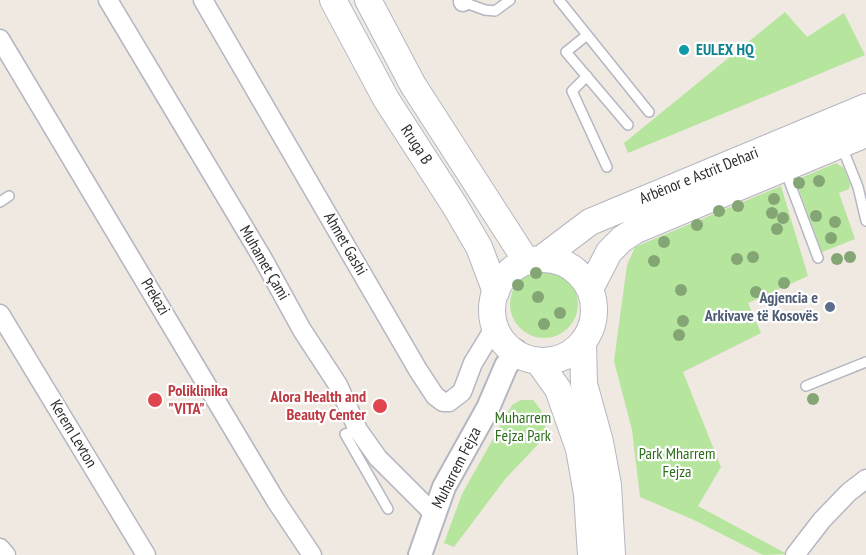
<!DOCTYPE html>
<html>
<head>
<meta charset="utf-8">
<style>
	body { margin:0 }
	canvas { display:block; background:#efe9e1 }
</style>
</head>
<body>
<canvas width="866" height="555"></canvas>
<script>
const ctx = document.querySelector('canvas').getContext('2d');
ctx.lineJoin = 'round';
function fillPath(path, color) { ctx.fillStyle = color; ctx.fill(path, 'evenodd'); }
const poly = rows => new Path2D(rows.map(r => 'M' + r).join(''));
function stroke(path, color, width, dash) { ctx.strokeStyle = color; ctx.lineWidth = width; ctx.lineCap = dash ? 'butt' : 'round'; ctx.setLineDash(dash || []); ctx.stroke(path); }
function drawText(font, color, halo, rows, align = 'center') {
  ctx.font = font + ' "PT Sans Narrow",sans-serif'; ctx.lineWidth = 4.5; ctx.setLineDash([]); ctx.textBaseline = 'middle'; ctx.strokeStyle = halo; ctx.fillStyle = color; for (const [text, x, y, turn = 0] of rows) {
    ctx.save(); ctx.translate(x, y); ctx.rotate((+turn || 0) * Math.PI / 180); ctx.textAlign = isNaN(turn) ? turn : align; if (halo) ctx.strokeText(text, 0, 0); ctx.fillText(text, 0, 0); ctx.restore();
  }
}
fillPath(poly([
	[785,12,807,37,844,13,865,55,628,153,624,143],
	[836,163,844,168,850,184,849,189,839,193,855,239,822,252,798,187,798,179],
	[781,186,808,276,748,303,761,333,683,372,721,467,698,506,787,554,763,555,694,520,640,497,632,430,614,361,627,265,635,247],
	'510 304a34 34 0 1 1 68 0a34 34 0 1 1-68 0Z',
	[521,400,533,400,541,410,547,435,506,478,454,547,444,543,462,494,512,405]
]), '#b6e59e');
const service = poly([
	[559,0,649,112],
	[463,2,485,10,495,11,510,0],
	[587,35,566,52,628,125],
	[587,76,572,91,607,167],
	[842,147,858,187,866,221],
	[785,170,818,258],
	[0,202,9,196],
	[806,386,866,362],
	[358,430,345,434,388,509]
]);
const minor = poly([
	[108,0,263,259,302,330,338,385,358,430,378,458,433,513],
	[203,0,418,370,435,396,443,402,449,402,462,392,473,363,495,327],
	[463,0,463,2],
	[0,39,276,501,312,555],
	[0,314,146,555],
	[0,548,6,555],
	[795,555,822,520,849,492,866,479]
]);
const tertiary = poly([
	[420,555,444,487,488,408,506,366,516,351]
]);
const secondary = poly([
	[333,0,386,99,455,206,479,247,496,292],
	[368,0,413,85,527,262],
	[541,259,590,222,866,107],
	'492 310a51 51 0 1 1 102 0a51 51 0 1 1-102 0Z',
	[590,289,609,252,622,239,636,230,866,134],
	[583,342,584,384,600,442,608,485,612,555],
	[538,361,558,389,579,449,587,494,591,555]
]);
stroke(service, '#b4b7c1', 12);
stroke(minor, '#b4b7c1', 21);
stroke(tertiary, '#b4b7c1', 26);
stroke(secondary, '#b4b7c1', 28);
stroke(service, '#fff', 9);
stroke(minor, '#fff', 18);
stroke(tertiary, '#fff', 22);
stroke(secondary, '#fff', 26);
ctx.fillStyle = '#84a574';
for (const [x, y] of [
	[819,181],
	[799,183],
	[774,199],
	[738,206],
	[719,211],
	[772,213],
	[816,216],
	[783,218],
	[835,222],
	[697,225],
	[777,229],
	[831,238],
	[664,242],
	[753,257],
	[850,257],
	[737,259],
	[837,259],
	[654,261],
	[536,273],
	[784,283],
	[518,285],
	[681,290],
	[756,292],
	[538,297],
	[560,313],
	[683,321],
	[544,324],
	[679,335],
	[813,399]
]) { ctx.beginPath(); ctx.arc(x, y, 6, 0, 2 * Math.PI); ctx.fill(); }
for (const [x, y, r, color] of [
	[684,50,6,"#0f9aa8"],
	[830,307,6,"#5c6f8a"],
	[155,400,8,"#e0444e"],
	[380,406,8,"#e0444e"]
]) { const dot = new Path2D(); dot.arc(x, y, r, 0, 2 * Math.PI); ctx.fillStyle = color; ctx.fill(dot); stroke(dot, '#fff', 2); }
drawText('bold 16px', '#0d838f', '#fff', [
	["EULEX HQ",696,50]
], 'left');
drawText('16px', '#2e2e2e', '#fff', [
	["Rruga B",416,145,57],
	["Arbënor e Astrit Dehari",699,176,-22],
	["Ahmet Gashi",345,244,60],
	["Muhamet Çami",264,263,60],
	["Prekazi",155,297,59],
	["Kerem Levton",73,434,59],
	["Muharrem Fejza",457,468,-63]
]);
drawText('bold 16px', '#4e5e75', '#fff', [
	["Agjencia e",818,298],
	["Arkivave të Kosovës",818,316]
], 'right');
drawText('bold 16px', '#be3a42', '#fff', [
	["Poliklinika",168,391],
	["\"VITA\"",168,409],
	["Alora Health and",366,397,"right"],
	["Beauty Center",366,415,"right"]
], 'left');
drawText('16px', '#2c6e1b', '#fff', [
	["Muharrem",523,418],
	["Fejza Park",523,436],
	["Park Mharrem",677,454],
	["Fejza",677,472]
]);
</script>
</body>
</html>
